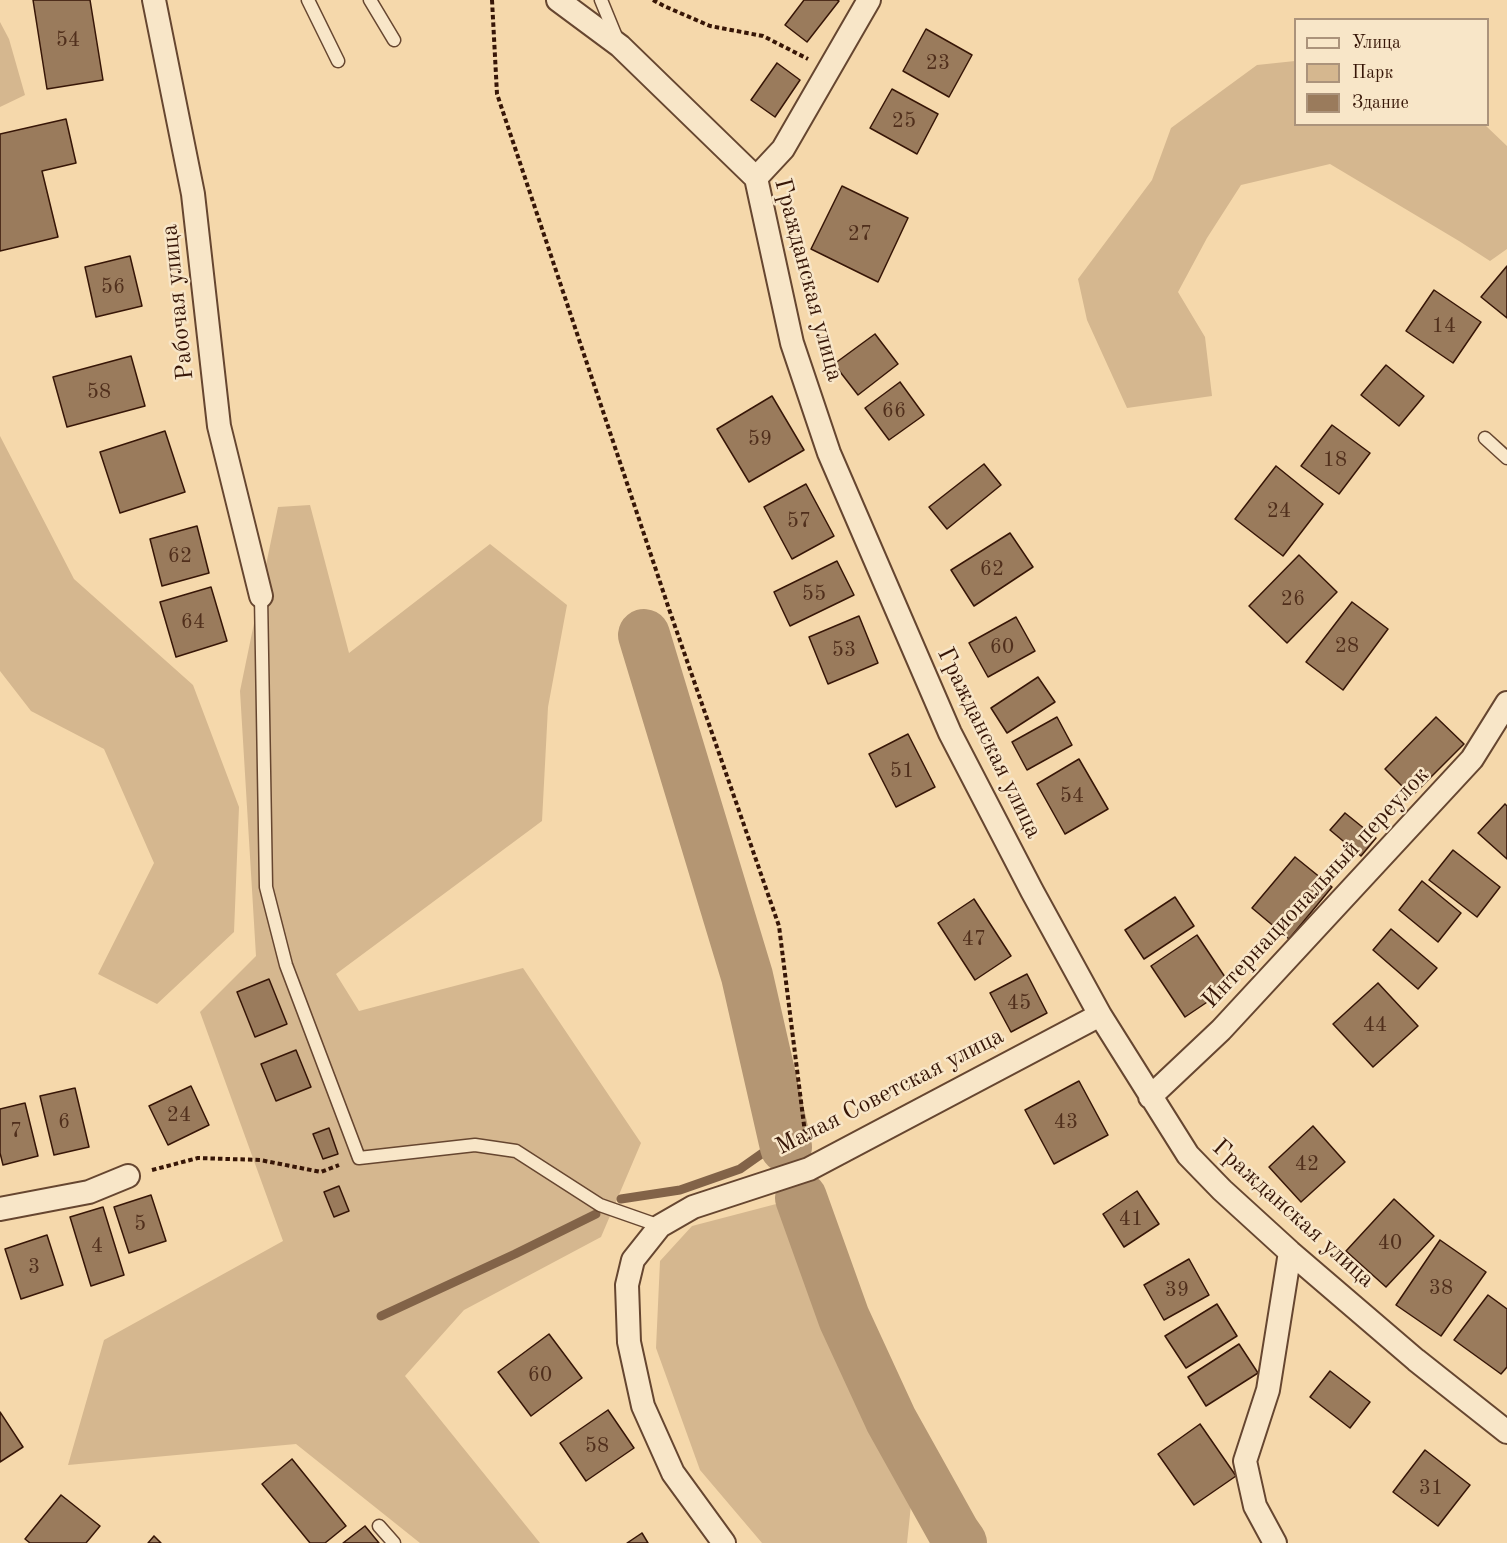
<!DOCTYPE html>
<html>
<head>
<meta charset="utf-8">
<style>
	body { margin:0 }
	#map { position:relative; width:1507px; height:1543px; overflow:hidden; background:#f5d8ab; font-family:"Old Standard TT",serif }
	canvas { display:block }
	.legend { position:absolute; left:1294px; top:18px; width:195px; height:108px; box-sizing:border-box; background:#f8e6c8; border:2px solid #ab937b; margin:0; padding:8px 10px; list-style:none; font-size:18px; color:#371607 }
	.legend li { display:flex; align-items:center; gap:12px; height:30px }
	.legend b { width:30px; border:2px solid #ab937b }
</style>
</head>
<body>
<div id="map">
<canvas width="1507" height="1543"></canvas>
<ul class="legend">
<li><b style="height:8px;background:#f8e6c8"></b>Улица</li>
<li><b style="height:16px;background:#d5b78f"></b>Парк</li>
<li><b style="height:16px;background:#9a7b5c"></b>Здание</li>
</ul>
</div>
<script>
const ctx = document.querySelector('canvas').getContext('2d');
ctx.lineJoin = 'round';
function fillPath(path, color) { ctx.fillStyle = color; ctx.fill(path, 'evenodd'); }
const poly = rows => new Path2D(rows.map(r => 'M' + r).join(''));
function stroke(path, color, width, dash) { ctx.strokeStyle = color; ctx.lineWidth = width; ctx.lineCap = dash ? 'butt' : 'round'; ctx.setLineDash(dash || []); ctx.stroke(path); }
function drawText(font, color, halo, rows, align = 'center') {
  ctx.font = font + ' "Old Standard TT",serif'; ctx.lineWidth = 5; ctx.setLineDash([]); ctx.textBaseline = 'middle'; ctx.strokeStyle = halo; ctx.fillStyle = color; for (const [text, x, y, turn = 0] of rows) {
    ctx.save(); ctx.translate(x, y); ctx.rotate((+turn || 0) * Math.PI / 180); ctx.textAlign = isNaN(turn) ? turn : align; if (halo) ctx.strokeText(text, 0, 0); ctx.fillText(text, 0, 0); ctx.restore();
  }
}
fillPath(poly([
	[0,22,9,39,25,95,0,107],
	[1295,61,1296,124,1485,125,1507,146,1507,249,1490,261,1459,241,1330,164,1241,185,1207,238,1178,292,1205,337,1212,396,1127,408,1087,320,1078,279,1152,180,1171,128,1257,65],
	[0,436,74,579,193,685,239,807,234,932,157,1004,98,974,154,863,104,749,31,711,0,671],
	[310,505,349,653,490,544,567,605,548,707,542,821,336,974,359,1011,523,968,641,1143,601,1237,464,1310,405,1376,540,1543,420,1543,296,1444,68,1465,104,1340,283,1241,200,1012,256,956,240,691,278,507],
	[780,1203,848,1379,911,1505,907,1543,762,1543,700,1470,656,1348,660,1261,692,1226]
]), '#d5b78f');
stroke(poly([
	[621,1199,680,1190,740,1169,784,1138],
	[381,1316,515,1254,596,1214]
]), '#826348', 9);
stroke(poly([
	[644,635,747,976,786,1147],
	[801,1198,844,1318,891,1420,954,1533,961,1543]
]), '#b49673', 52);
const building = poly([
	[33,0,90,0,103,80,47,89,33,0],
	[804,0,837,0,839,1,807,42,785,25,804,0],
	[926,29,972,55,949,97,903,71,926,29],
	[777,63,800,80,775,117,751,100,777,63],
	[892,89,938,114,917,154,870,128,892,89],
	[66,119,76,163,42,171,58,237,0,251,0,134,66,119],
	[842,186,908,218,878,282,811,249,842,186],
	[130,256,142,306,96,317,85,267,130,256],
	[1507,266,1507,318,1481,297,1507,266],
	[1434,290,1481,322,1453,363,1406,331,1434,290],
	[875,334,898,364,858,395,834,364,875,334],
	[131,356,145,406,67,427,53,377,131,356],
	[1386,365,1424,396,1399,426,1361,395,1386,365],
	[900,382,924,415,889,440,865,408,900,382],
	[772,396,804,450,749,482,717,429,772,396],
	[1332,425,1370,453,1339,494,1301,466,1332,425],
	[165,431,185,492,120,513,100,452,165,431],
	[984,464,1001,485,947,529,929,507,984,464],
	[1276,466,1323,504,1283,556,1235,519,1276,466],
	[806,484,834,536,792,559,764,507,806,484],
	[197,526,209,573,162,586,150,539,197,526],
	[1010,533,1033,567,974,606,951,570,1010,533],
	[1299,555,1337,592,1287,643,1249,606,1299,555],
	[837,561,854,595,790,626,774,592,837,561],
	[211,587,227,641,176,657,160,602,211,587],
	[1352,602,1388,629,1343,690,1306,662,1352,602],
	[859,616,878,663,828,684,809,637,859,616],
	[1016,617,1035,651,988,677,969,643,1016,617],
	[1038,677,1055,702,1007,733,991,708,1038,677],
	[1057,717,1072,745,1027,770,1012,742,1057,717],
	[1436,717,1464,744,1412,796,1385,769,1436,717],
	[908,734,935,787,896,807,869,754,908,734],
	[1079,759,1108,809,1065,834,1037,784,1079,759],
	[1505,804,1507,806,1507,859,1478,833,1505,804],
	[1345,813,1376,838,1361,856,1330,830,1345,813],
	[1453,850,1500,887,1477,917,1429,880,1453,850],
	[1295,857,1332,887,1289,939,1252,908,1295,857],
	[1422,881,1461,913,1438,942,1399,910,1422,881],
	[1175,897,1194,926,1144,959,1125,930,1175,897],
	[974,899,1011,956,975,980,938,923,974,899],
	[1391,929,1437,968,1418,989,1373,950,1391,929],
	[1197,935,1231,986,1185,1017,1151,966,1197,935],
	[1027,974,1047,1013,1011,1032,990,993,1027,974],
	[269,979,287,1024,255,1037,237,992,269,979],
	[1378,983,1418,1026,1373,1067,1333,1024,1378,983],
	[296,1050,311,1087,276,1101,261,1064,296,1050],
	[1079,1081,1108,1135,1054,1164,1025,1110,1079,1081],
	[191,1086,209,1125,168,1145,149,1106,191,1086],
	[75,1088,89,1147,54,1155,40,1096,75,1088],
	[25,1103,38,1156,3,1165,0,1153,0,1109,25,1103],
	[1313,1126,1345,1162,1301,1202,1269,1167,1313,1126],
	[329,1128,338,1154,323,1159,313,1134,329,1128],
	[339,1186,349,1211,334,1217,324,1192,339,1186],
	[1137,1191,1159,1224,1124,1247,1103,1214,1137,1191],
	[151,1195,166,1241,129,1253,114,1207,151,1195],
	[1394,1199,1434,1236,1386,1287,1346,1251,1394,1199],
	[103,1207,124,1275,91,1286,70,1217,103,1207],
	[47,1235,63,1285,21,1299,5,1249,47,1235],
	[1440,1240,1486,1272,1441,1336,1396,1305,1440,1240],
	[1189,1259,1209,1295,1164,1320,1144,1285,1189,1259],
	[1488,1295,1507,1309,1507,1367,1501,1374,1454,1340,1488,1295],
	[1217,1304,1237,1336,1186,1368,1165,1336,1217,1304],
	[549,1334,582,1378,531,1416,498,1372,549,1334],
	[1239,1344,1258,1373,1206,1406,1188,1377,1239,1344],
	[1330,1371,1370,1402,1350,1428,1310,1397,1330,1371],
	[608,1410,634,1448,586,1481,560,1443,608,1410],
	[0,1412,23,1447,0,1462,0,1412],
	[1200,1424,1236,1476,1194,1505,1158,1454,1200,1424],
	[1425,1450,1470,1485,1438,1526,1393,1492,1425,1450],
	[292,1459,346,1526,325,1543,310,1543,262,1484,292,1459],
	[61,1495,100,1526,86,1543,30,1543,25,1539,61,1495],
	[365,1526,379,1543,343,1543,365,1526],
	[642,1533,648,1543,627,1543,642,1533],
	[154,1536,161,1543,148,1543,154,1536]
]);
fillPath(building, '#9a7b5c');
stroke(building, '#371607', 1.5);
const service = poly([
	[308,0,338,61],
	[370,0,394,40],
	[601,0,617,39],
	[1485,438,1507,458],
	[261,596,266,887,286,965,359,1158,475,1145,516,1151,600,1205,660,1226],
	[379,1526,394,1543]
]);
const minor = poly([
	[154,0,193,194,219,426,261,596],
	[558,0,620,46,756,178,792,343,829,453,950,733,1032,891,1100,1015,1188,1155,1222,1190,1290,1252,1416,1360,1507,1432],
	[756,178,783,149,869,0],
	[1150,1097,1221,1030,1472,759,1507,703],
	[0,1209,89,1192,128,1176],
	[724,1543,673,1473,643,1406,629,1342,627,1285,633,1260,660,1226,693,1207,809,1169,1100,1015],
	[1275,1543,1255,1506,1245,1461,1268,1390,1290,1252]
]);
stroke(service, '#664630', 15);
stroke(minor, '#664630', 26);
stroke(poly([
	[492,0,497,94,669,609,779,926,806,1141],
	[653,0,664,6,710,26,763,36,808,59],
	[152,1170,198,1158,260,1160,321,1172,339,1165]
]), '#371607', 4, [4.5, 3]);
stroke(service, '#f8e6c8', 12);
stroke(minor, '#f8e6c8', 22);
drawText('21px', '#502f1c', null, [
	["54",68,40],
	["23",938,63],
	["25",904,121],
	["27",860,234],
	["56",113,287],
	["14",1444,326],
	["58",99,392],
	["66",894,411],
	["59",760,439],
	["18",1335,460],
	["24",1279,511],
	["57",799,521],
	["62",180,556],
	["62",992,569],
	["55",814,594],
	["26",1293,599],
	["64",193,622],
	["28",1347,646],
	["60",1002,647],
	["53",844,650],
	["51",902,771],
	["54",1072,796],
	["47",974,939],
	["45",1019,1003],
	["44",1375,1025],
	["24",179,1115],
	["6",64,1122],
	["43",1066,1122],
	["7",16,1131],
	["42",1307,1164],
	["41",1131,1219],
	["5",140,1224],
	["40",1390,1243],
	["4",97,1246],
	["3",34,1267],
	["38",1441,1288],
	["39",1177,1290],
	["60",540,1375],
	["58",597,1446],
	["31",1431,1488]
]);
drawText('24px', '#371607', '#f8e6c8', [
	["Гражданская улица",808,280,75],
	["Рабочая улица",178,302,-96],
	["Гражданская улица",989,743,64],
	["Интернациональный переулок",1316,888,-47],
	["Малая Советская улица",890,1092,-27],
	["Гражданская улица",1293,1214,42]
]);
</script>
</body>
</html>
